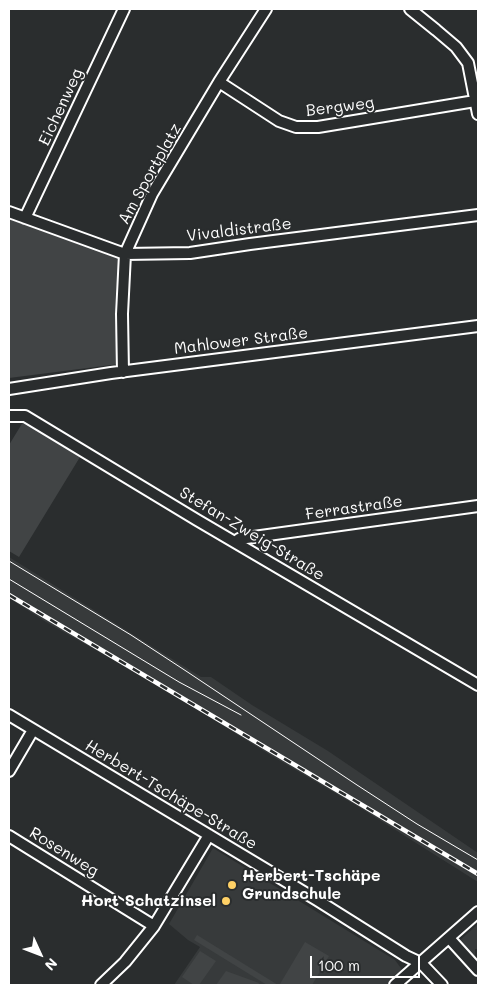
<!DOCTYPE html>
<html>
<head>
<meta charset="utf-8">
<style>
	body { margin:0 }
	#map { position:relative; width:487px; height:994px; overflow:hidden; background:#2a2d2e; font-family:Mali,sans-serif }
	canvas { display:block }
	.frame { position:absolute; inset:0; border:10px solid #fff; pointer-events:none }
	.north { position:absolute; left:15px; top:929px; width:50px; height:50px; -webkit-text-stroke:4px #2a2d2e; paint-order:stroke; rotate:133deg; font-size:14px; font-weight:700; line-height:20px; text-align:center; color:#fff }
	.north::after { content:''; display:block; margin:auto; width:18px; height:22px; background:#fff; clip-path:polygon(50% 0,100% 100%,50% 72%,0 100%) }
	.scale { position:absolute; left:310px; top:956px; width:110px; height:22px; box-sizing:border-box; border:2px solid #fff; border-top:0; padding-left:6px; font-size:15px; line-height:18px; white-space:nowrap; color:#fff; -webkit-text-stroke:4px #2a2d2e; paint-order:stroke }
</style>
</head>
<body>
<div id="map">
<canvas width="487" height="994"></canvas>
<div class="frame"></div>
<div class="north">N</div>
<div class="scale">100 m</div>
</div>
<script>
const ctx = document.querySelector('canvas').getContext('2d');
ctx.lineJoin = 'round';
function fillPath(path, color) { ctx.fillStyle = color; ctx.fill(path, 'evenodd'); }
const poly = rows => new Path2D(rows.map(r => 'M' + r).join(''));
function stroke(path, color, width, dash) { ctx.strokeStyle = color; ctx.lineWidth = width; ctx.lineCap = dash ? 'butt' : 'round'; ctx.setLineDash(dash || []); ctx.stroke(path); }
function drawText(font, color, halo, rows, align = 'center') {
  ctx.font = font + ' Mali,sans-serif'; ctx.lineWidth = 4; ctx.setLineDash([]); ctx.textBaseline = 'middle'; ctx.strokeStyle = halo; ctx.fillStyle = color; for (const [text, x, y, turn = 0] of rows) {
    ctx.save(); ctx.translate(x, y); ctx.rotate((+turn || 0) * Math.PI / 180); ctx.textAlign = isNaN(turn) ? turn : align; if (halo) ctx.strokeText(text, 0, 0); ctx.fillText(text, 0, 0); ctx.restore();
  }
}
fillPath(poly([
	[9,557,201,677,211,677,252,705,328,751,478,853,478,882,359,807,272,756,156,684,46,622,9,598],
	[213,848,395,960,403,971,389,985,264,985,261,984,260,985,174,985,200,947,188,940,169,924],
	[478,924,478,949,475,949,475,961,458,942]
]), '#373a3b');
fillPath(poly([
	[9,219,83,246,117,255,120,258,121,262,116,289,115,318,119,364,9,378],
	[23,422,80,457,19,557,9,551,9,445],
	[197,935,278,985,267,985,194,940],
	[305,942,329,956,312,985,282,985,280,984],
	[200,951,216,961,199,985,194,985,182,977],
	[226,971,259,983,258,985,216,985]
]), '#414445');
const minor = poly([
	[410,9,436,30,456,47,468,63,478,114],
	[219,82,279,121,296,127,318,127,475,101],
	[9,212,125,254,190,253,250,244,478,215],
	[25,218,124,9],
	[123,372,122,314,125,254,152,194,219,82,266,9],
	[9,389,111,373,478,326],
	[9,416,25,416,197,520,478,685],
	[235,542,239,539,478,506],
	[9,715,317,900,406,956,421,963,442,985],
	[9,771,33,730],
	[9,836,154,926],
	[449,938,478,970],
	[101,985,125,962,154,926,209,835],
	[395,985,478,912]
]);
stroke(minor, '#fff', 14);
stroke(minor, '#2a2d2e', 10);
stroke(poly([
	[9,561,131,635,186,671,357,785,417,824,478,860],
	[9,579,179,682,241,715]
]), '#fff', 1);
const rail = poly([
	[9,595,478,874]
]);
stroke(rail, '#fff', 4.5);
stroke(rail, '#2a2d2e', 2.5, [8]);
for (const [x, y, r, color] of [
	[232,885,5,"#ffd166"],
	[226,901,5,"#ffd166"]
]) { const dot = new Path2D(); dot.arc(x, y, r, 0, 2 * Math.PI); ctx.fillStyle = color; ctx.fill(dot); stroke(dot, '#2a2d2e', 2); }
drawText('16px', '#fff', '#2a2d2e', [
	["Eichenweg",61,107,-65],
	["Bergweg",340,107,-7],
	["Am Sportplatz",150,174,-61],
	["Vivaldistraße",239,230,-7],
	["Mahlower Straße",241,341,-7],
	["Ferrastraße",354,508,-8],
	["Stefan-Zweig-Straße",252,534,31],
	["Herbert-Tschäpe-Straße",171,795,31],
	["Rosenweg",64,852,32]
]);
drawText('bold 16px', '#fff', '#2a2d2e', [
	["Herbert-Tschäpe",242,876],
	["Grundschule",242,894],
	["Hort Schatzinsel",216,901,"right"]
], 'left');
</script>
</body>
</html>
